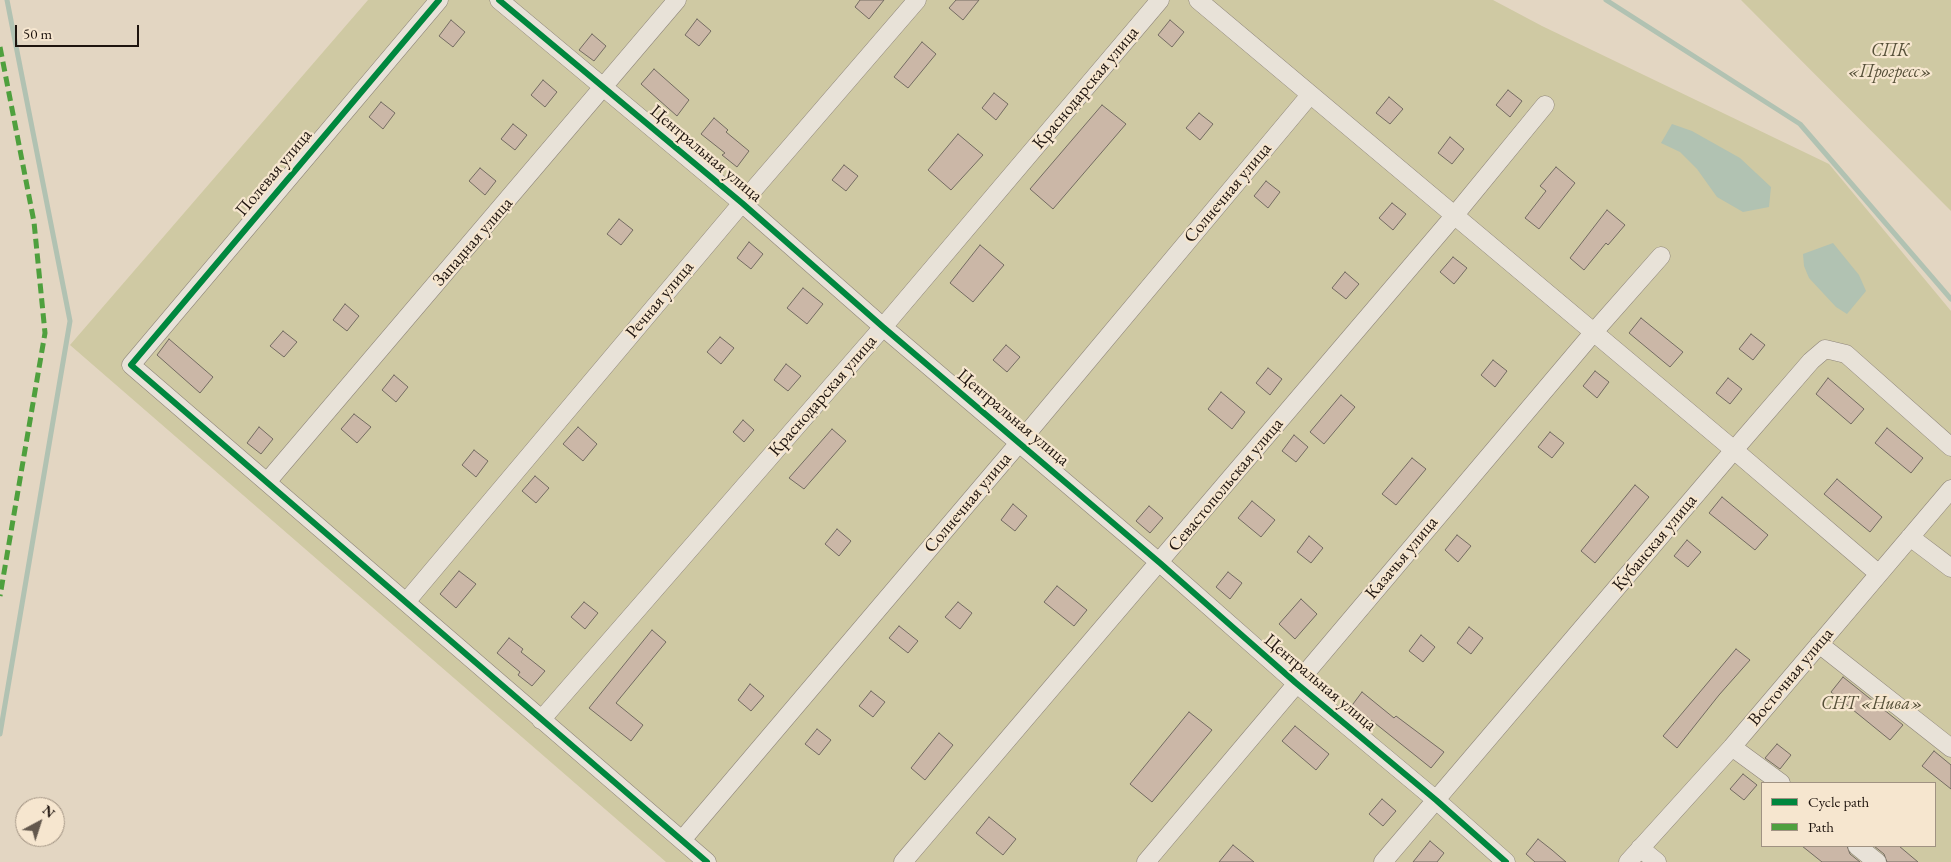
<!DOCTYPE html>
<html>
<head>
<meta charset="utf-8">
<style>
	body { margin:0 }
	#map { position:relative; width:1951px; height:862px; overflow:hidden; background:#e3d6c2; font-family:"EB Garamond",serif }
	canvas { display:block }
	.legend { position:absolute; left:1761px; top:782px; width:175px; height:65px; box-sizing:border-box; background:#f6e6cf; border:1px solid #a09282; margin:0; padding:6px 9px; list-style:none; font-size:15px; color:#1e140e }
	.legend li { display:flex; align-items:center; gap:10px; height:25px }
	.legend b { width:25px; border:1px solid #a09282 }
	.north { position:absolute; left:15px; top:797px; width:50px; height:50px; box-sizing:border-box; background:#f6e6cf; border:1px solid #a09282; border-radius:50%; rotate:40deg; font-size:14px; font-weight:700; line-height:20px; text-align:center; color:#1e140e }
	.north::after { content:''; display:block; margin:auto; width:18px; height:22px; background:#63584d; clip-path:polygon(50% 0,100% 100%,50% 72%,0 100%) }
	.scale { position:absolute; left:15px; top:25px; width:124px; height:22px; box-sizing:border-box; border:2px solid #1e140e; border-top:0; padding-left:6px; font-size:15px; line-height:18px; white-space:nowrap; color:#1e140e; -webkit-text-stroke:4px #f6e6cf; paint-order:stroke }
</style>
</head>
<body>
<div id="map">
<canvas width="1951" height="862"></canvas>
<ul class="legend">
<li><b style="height:6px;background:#00873e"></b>Cycle path</li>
<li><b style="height:6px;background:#4fa03e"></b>Path</li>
</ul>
<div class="north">N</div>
<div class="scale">50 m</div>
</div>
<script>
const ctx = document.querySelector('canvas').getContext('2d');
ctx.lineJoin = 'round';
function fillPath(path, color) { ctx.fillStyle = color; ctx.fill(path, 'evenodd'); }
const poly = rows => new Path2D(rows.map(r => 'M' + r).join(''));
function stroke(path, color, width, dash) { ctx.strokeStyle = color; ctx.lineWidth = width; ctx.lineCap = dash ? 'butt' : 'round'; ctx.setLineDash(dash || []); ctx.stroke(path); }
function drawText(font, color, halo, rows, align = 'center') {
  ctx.font = font + ' "EB Garamond",serif'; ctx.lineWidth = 4.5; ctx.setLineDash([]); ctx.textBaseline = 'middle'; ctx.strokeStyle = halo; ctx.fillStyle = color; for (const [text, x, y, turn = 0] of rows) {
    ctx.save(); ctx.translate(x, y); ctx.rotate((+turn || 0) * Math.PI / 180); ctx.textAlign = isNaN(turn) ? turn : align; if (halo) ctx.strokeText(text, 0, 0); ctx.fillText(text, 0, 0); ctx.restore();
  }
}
fillPath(poly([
	[368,0,1493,0,1542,26,1829,164,1951,311,1951,862,666,862,70,345],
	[1762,783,1935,783,1935,846,1762,846],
	[1741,0,1951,0,1951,211]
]), '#cfc9a3');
fillPath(poly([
	[1672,124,1692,131,1740,158,1771,187,1769,207,1743,212,1717,197,1697,169,1680,152,1661,143],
	[1833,243,1859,275,1866,291,1847,314,1836,307,1809,278,1804,266,1803,254]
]), '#b1c2b2');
stroke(poly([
	[1606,0,1800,124,1951,299],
	[0,734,70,321,7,0]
]), '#b1c2b2', 5);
const building = poly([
	[860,0,884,0,869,19,855,7,860,0],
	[956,0,979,0,963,20,949,8,956,0],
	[697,19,711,31,699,46,685,35,697,19],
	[451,20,465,32,453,47,439,36,451,20],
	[1170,20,1184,32,1172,47,1158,35,1170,20],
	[592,34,606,46,594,61,579,50,592,34],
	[922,42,936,54,908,88,894,77,922,42],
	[654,69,689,100,677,116,641,84,654,69],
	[543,80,557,92,545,107,531,95,543,80],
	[1508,90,1522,101,1510,117,1496,105,1508,90],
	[994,93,1008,104,996,120,982,108,994,93],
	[1389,97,1403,109,1390,124,1376,113,1389,97],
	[381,102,395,113,383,129,369,117,381,102],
	[1102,105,1126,124,1053,209,1030,189,1102,105],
	[1199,113,1213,124,1200,140,1186,128,1199,113],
	[714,118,728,130,726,132,749,151,737,167,722,155,725,153,701,134,714,118],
	[513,124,527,135,515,150,501,139,513,124],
	[958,134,983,155,951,190,928,170,958,134],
	[1450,137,1464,149,1452,164,1438,153,1450,137],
	[844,165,858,176,846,191,832,180,844,165],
	[1556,167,1575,183,1539,229,1525,218,1546,191,1540,186,1556,167],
	[480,168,496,181,485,195,469,181,480,168],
	[1266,181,1280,192,1268,208,1254,196,1266,181],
	[1392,203,1406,214,1393,230,1379,218,1392,203],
	[1607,210,1625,225,1608,245,1606,243,1584,270,1570,258,1607,210],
	[619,219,633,230,621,245,607,234,619,219],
	[749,242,763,254,751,269,737,258,749,242],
	[980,245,1004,265,973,302,950,283,980,245],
	[1453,257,1467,268,1454,284,1440,272,1453,257],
	[1345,272,1359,284,1346,299,1332,288,1345,272],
	[803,288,823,304,807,324,787,308,803,288],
	[345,304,359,316,347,331,333,320,345,304],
	[1641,318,1683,352,1670,367,1629,333,1641,318],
	[283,331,297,342,284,357,270,346,283,331],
	[1751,334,1765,345,1753,360,1739,349,1751,334],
	[720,337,734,348,721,364,707,352,720,337],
	[169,339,213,377,200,393,157,355,169,339],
	[1006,345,1020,357,1007,372,993,360,1006,345],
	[1493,360,1507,371,1495,387,1481,375,1493,360],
	[786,364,801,376,788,391,774,380,786,364],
	[1268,368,1282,379,1270,395,1256,383,1268,368],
	[1595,371,1609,382,1597,398,1583,386,1595,371],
	[394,375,408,387,396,402,382,390,394,375],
	[1728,378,1742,389,1730,404,1716,393,1728,378],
	[1828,378,1864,409,1851,424,1816,394,1828,378],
	[1221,392,1245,412,1232,429,1208,409,1221,392],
	[1341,395,1355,407,1324,444,1310,432,1341,395],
	[354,414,371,427,357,443,341,429,354,414],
	[743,420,754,430,744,442,733,432,743,420],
	[259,427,273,439,261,454,247,443,259,427],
	[578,427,597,444,583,461,563,444,578,427],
	[1887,428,1923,458,1911,473,1875,443,1887,428],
	[832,429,846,441,804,489,789,478,832,429],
	[1550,432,1564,443,1552,458,1538,447,1550,432],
	[1294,435,1308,447,1296,462,1282,451,1294,435],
	[474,450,488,461,476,477,462,465,474,450],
	[1412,458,1426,469,1396,505,1382,494,1412,458],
	[535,476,549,488,536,503,522,491,535,476],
	[1837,479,1882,517,1870,532,1824,494,1837,479],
	[1635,485,1649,497,1595,563,1581,551,1635,485],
	[1722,497,1768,535,1755,550,1709,513,1722,497],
	[1252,501,1275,520,1261,537,1238,518,1252,501],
	[1013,504,1027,516,1015,531,1001,520,1013,504],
	[1149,506,1163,518,1150,533,1136,521,1149,506],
	[837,529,851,541,839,556,825,544,837,529],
	[1457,535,1471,546,1458,562,1445,550,1457,535],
	[1309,536,1323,548,1311,563,1297,552,1309,536],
	[1687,540,1701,552,1688,567,1674,556,1687,540],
	[459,571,476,584,456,608,440,594,459,571],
	[1228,572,1242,583,1230,599,1216,587,1228,572],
	[1057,586,1087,610,1074,626,1044,602,1057,586],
	[1301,599,1317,614,1295,639,1279,624,1301,599],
	[584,602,598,613,585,629,571,617,584,602],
	[958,602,972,613,960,629,945,617,958,602],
	[899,626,918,641,908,653,889,638,899,626],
	[1469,627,1483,638,1471,654,1457,643,1469,627],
	[652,630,666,642,616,703,643,725,631,741,589,708,652,630],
	[1421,635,1435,647,1423,662,1409,651,1421,635],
	[509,638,523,649,521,652,545,671,532,686,518,675,520,672,497,653,509,638],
	[1736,649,1750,660,1719,695,1677,748,1663,736,1736,649],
	[1843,677,1903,725,1890,740,1831,692,1843,677],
	[750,684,764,696,751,711,738,700,750,684],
	[871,691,885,702,873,717,859,706,871,691],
	[1362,692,1394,718,1396,716,1444,752,1431,768,1366,716,1364,719,1350,708,1362,692],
	[1189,712,1212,730,1152,802,1130,784,1189,712],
	[1295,726,1329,754,1316,770,1282,741,1295,726],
	[817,729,831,740,819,755,805,744,817,729],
	[939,733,953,745,925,780,911,768,939,733],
	[1777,744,1791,755,1780,769,1765,758,1777,744],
	[1934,751,1951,765,1951,789,1922,766,1934,751],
	[1743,774,1757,785,1744,800,1730,789,1743,774],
	[1382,799,1396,811,1383,826,1369,814,1382,799],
	[989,817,1016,839,1003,855,976,833,989,817],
	[1538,839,1552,850,1566,862,1535,862,1526,854,1538,839],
	[1430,841,1444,853,1437,862,1413,862,1430,841],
	[1233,845,1254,862,1219,862,1233,845],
	[1802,846,1847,846,1850,854,1860,862,1822,862,1802,846],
	[1874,846,1899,846,1918,862,1887,862,1884,854,1874,846]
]);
fillPath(building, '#cbb7a7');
stroke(building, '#746c62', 1);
const street = poly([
	[439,0,131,365,707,862],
	[499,0,742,203,883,327,1160,563,1296,683,1436,800,1506,862],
	[1198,0,1734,450,1879,574],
	[267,482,677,0],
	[1910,537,1951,568],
	[406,602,742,203,917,0],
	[1819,644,1951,748],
	[541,720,883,327,1160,0],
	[1732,747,1781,783],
	[682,840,1019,443,1310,95],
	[1857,846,1877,862],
	[1640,848,1657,862],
	[903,862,1454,216,1545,105],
	[1146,862,1593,333,1661,256],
	[1383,862,1734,450,1811,361,1825,349,1846,354,1951,447],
	[1628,862,1732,747,1951,489]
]);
stroke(street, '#8f867b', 19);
stroke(street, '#e8e2d8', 18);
stroke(poly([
	[0,47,34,222,45,333,0,596]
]), '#4fa03e', 5, [10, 5]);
stroke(poly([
	[439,0,131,365,707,862],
	[499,0,742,203,883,327,1160,563,1296,683,1436,800,1506,862]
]), '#00873e', 6);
drawText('italic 18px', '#565039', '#f6e6cf', [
	["СПК",1890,51],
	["«Прогресс»",1890,72],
	["СНТ «Нива»",1872,704]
]);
drawText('18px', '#1e140e', '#f6e6cf', [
	["Краснодарская улица",1086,88,-50],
	["Центральная улица",706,154,40],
	["Полевая улица",274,173,-50],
	["Солнечная улица",1228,193,-50],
	["Западная улица",473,242,-49],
	["Речная улица",660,300,-50],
	["Краснодарская улица",823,396,-49],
	["Центральная улица",1013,418,40],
	["Севастопольская улица",1226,485,-50],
	["Солнечная улица",968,503,-50],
	["Кубанская улица",1655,543,-50],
	["Казачья улица",1402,558,-50],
	["Восточная улица",1791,677,-50],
	["Центральная улица",1320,683,40]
]);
</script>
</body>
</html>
